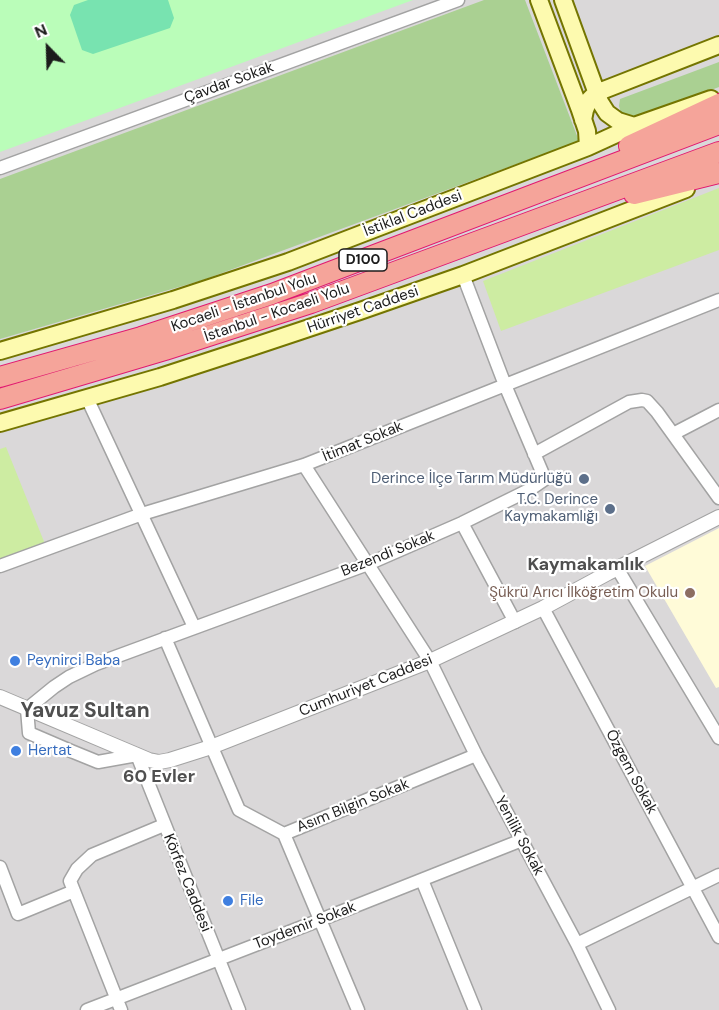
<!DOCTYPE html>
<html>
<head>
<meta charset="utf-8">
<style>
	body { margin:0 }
	#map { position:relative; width:719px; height:1010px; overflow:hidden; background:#eee8e0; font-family:"DM Sans",sans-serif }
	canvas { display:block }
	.north { position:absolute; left:18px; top:18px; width:60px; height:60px; -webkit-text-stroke:4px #fff; paint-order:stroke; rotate:337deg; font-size:16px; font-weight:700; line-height:24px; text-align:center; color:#1c1c1c }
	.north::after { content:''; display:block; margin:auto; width:21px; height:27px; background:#1c1c1c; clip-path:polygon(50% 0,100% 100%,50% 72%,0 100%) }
</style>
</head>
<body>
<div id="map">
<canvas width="719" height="1010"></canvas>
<div class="north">N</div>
</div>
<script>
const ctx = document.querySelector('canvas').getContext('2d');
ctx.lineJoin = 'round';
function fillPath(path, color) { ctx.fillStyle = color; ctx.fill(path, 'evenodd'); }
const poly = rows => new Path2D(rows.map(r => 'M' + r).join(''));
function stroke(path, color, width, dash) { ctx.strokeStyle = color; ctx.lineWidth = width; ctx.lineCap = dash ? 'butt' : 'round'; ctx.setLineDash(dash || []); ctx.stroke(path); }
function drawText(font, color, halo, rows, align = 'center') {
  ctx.font = font + ' "DM Sans",sans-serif'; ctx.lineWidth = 4.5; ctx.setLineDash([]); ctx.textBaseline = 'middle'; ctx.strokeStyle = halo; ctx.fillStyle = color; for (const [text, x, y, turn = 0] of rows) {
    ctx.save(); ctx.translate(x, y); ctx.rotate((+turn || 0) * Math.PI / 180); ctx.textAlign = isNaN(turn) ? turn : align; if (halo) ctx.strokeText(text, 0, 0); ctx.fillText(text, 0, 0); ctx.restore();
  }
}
fillPath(poly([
	[0,0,719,0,719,1010,0,1010]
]), '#dad8d9');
fillPath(poly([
	[719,528,719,687,716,688,645,566]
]), '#fffbd8');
fillPath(poly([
	[719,188,719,250,501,331,483,281],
	[6,447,47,549,0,566,0,449]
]), '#cdeca2');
fillPath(poly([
	[484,0,525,0,579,141,203,280,0,339,0,179],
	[719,62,719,87,640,117,626,118,621,113,619,106,620,99]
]), '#aad092');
fillPath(poly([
	[0,0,413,0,0,152]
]), '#bafdb9');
fillPath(poly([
	[88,0,168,0,174,18,170,28,93,54,82,50,70,15,74,5]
]), '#78e3b0');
const minor = poly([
	[0,168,458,0],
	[87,398,194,627],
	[673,434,719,410],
	[534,454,629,402,642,400,647,401,657,412,719,498],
	[304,465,430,661,476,755,577,944,609,1010],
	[462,523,515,622],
	[0,566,142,514,304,465,719,300],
	[617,568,719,738],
	[543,608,719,937],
	[165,638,239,810,284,834,476,755],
	[284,834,358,1010],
	[0,867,18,914,74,891],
	[422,880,475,1010],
	[577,944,719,875],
	[87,1010,320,920,522,840],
	[121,1010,70,881,77,869,92,855,164,825],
	[239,1010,137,755,98,762,71,751,29,733,27,709,54,687,69,677,96,664,368,564,462,523,529,490,545,479,505,385,463,275]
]);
const tertiary = poly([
	[0,697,149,760,159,762,170,760,211,747,430,661,543,608,608,573,719,517]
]);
const secondary = poly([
	[539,0,580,110,587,131,588,147],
	[563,0,600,102,607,113,618,121,634,126],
	[583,120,585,110,589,100,596,93,719,45],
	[0,351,173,300,288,262,588,147,634,126,711,99],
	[0,423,160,377,249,348,360,311,463,275,686,189]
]);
const trunk = poly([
	[629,146,719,104],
	[634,194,719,173],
	[0,377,141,337,272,294,719,124],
	[0,399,165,350,311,303,719,152]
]);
stroke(minor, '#a3a3a3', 15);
stroke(tertiary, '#a3a3a3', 16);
stroke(secondary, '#747500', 20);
stroke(trunk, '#e11970', 22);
stroke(minor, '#fff', 12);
stroke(tertiary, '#fff', 14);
stroke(secondary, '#fdfaaf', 16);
stroke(trunk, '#f5a49a', 20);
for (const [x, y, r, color] of [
	[584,479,6,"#5c6f8a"],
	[610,509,6,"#5c6f8a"],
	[690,593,6,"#8d6e63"],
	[15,661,6,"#3f7fe0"],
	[16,751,6,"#3f7fe0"],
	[228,901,6,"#3f7fe0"]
]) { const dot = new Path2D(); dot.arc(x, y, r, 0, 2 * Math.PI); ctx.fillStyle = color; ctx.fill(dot); stroke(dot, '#fff', 2); }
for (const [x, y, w] of [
	[363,260,48]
]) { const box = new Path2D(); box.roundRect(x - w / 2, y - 11, w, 22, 4.5); ctx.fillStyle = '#fff'; ctx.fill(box); stroke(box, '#1c1c1c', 1.5); }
drawText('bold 14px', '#1c1c1c', null, [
	["D100",363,260]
]);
drawText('15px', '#1c1c1c', '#fff', [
	["Çavdar Sokak",229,83,-20],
	["İstiklal Caddesi",413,214,-21],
	["Kocaeli - İstanbul Yolu",244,303,-19],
	["Hürriyet Caddesi",363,310,-19],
	["İstanbul - Kocaeli Yolu",277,313,-19],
	["İtimat Sokak",363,442,-22],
	["Bezendi Sokak",388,554,-22],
	["Cumhuriyet Caddesi",366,686,-22],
	["Özgem Sokak",631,772,62],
	["Asım Bilgin Sokak",353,806,-22],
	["Yenilik Sokak",519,836,62],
	["Körfez Caddesi",187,883,68],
	["Toydemir Sokak",305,926,-21]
]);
drawText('15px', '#4e5e75', '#fff', [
	["Derince İlçe Tarım Müdürlüğü",572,479],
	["T.C. Derince",598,500],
	["Kaymakamlığı",598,517]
], 'right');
drawText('15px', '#785e54', '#fff', [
	["Şükrü Arıcı İlköğretim Okulu",678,593]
], 'right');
drawText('15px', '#366cbe', '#fff', [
	["Peynirci Baba",27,661],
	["Hertat",28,751],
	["File",240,901]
], 'left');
drawText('bold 18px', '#4f4f4f', '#fff', [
	["Kaymakamlık",586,565],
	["60 Evler",159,777]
]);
drawText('bold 21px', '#4f4f4f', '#fff', [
	["Yavuz Sultan",85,711]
]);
</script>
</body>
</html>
